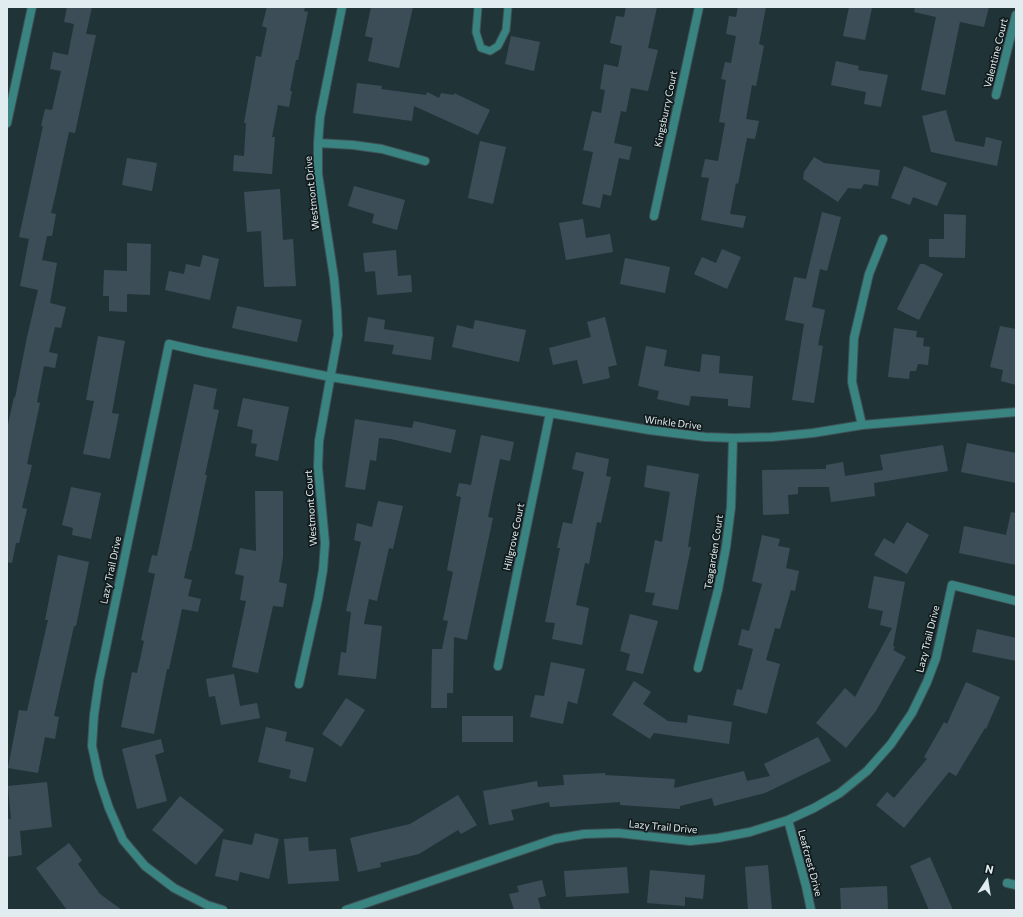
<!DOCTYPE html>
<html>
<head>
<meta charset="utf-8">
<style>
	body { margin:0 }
	#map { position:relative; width:1023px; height:917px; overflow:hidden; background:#203438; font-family:Commissioner,sans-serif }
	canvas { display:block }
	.frame { position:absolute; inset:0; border:8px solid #e0ecef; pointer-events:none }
	.north { position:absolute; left:967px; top:861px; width:40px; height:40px; -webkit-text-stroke:3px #111a1c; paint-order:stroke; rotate:12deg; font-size:11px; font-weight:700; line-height:16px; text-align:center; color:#e0ecef }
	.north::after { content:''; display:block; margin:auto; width:14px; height:18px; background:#e0ecef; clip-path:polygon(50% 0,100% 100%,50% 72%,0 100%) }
</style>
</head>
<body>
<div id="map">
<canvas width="1023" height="917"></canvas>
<div class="frame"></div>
<div class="north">N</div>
</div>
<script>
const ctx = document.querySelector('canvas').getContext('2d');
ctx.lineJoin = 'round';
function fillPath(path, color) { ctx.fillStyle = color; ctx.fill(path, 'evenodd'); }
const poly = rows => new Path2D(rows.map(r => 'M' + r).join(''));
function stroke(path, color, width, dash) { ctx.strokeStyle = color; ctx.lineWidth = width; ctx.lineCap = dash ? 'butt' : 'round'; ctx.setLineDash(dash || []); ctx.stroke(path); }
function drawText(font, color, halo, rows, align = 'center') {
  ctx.font = font + ' Commissioner,sans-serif'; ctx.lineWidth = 3.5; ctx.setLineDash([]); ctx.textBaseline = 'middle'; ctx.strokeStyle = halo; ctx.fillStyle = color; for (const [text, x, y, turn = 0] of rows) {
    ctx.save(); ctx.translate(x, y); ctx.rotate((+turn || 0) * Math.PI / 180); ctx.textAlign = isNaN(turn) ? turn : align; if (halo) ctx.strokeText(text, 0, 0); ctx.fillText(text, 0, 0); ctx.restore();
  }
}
fillPath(poly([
	[67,7,92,7,86,34,96,35,75,133,69,132,56,192,51,213,56,214,52,236,47,236,42,260,57,263,50,303,66,307,61,328,55,327,49,352,58,354,55,368,44,366,37,402,40,403,27,464,32,465,22,508,27,509,19,543,16,543,12,563,7,562,7,429,14,397,15,398,27,337,38,290,20,286,29,239,19,237,43,126,41,126,45,109,52,110,61,71,50,69,53,52,68,55,74,24,64,22],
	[267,7,305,7,304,11,308,12,298,60,296,60,290,91,292,91,289,107,278,105,272,137,275,137,272,174,233,171,234,155,244,156,246,123,244,123,256,56,261,57,267,28,262,26],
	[371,7,413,7,399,68,368,61,373,38,365,36],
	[626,7,657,7,648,48,658,50,648,91,631,88,626,112,621,111,614,143,632,147,629,160,619,158,611,196,603,194,600,208,582,204,593,152,583,150,592,111,601,113,605,90,600,89,604,64,618,67,622,46,610,43,616,16,624,17],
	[738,7,766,7,759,44,764,46,756,86,752,85,746,119,759,121,755,139,747,138,738,184,736,183,730,214,746,216,743,228,701,220,709,178,701,177,705,159,718,161,725,123,719,122,726,80,721,79,725,62,731,63,736,36,726,34,729,16,736,17],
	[849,7,872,8,865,40,843,36],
	[915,7,989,7,984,27,960,22,945,95,921,90,936,17,914,12],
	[511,36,540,42,534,71,505,64],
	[836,61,859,66,858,70,888,75,881,107,864,104,866,92,831,85],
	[357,83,382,86,381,89,426,95,427,92,439,98,441,93,454,95,454,93,490,110,478,135,414,106,412,121,353,113],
	[946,110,955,141,984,147,986,137,1002,141,997,166,931,152,922,116],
	[480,141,506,147,493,204,468,198],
	[814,157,824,163,880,170,878,186,864,184,861,189,848,188,838,202,803,179,804,172],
	[127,158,157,163,152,191,122,185],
	[904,166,947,183,937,206,913,197,910,205,891,198],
	[354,186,405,200,397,230,372,223,374,214,348,206],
	[280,189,283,240,293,239,296,286,264,287,261,231,247,232,244,192],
	[822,212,841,217,827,271,820,269,812,307,825,310,818,345,823,346,814,403,792,400,804,324,785,320,794,277,806,279],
	[944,214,966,215,965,258,929,257,929,239,944,239],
	[583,219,586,238,610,234,613,252,566,260,559,223],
	[127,243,151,244,150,295,127,294,127,312,109,311,109,296,103,296,104,270,127,271],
	[722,249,741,257,727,289,694,274,702,257,716,263],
	[396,250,398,276,411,275,412,292,377,295,375,271,365,272,363,253],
	[203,255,219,259,210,300,165,290,169,271,184,274,186,264,200,267],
	[625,258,670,267,665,293,620,284],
	[920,264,924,264,943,274,919,320,897,309],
	[237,306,302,320,297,342,232,328],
	[368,317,385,320,384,329,434,337,431,360,392,354,394,345,364,341],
	[605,317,617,365,608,367,610,378,583,384,577,360,553,365,549,348,591,337,587,322],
	[475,320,526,330,519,362,452,347,457,325,473,329],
	[1000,326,1016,329,1016,385,1001,381,1003,370,990,367],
	[894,328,917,331,916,337,924,338,923,346,930,347,928,365,918,364,916,371,910,371,909,379,888,377],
	[98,336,125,341,112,413,119,414,110,459,83,454,94,401,86,400],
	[646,346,667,350,664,366,700,372,702,354,720,356,719,373,753,376,750,408,728,406,728,399,691,396,689,406,657,399,659,391,638,386],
	[194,384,217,389,213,409,219,410,205,475,207,475,191,551,190,551,184,578,192,580,188,596,201,599,198,612,182,609,169,669,167,669,154,734,121,727,132,672,137,673,144,641,141,640,155,574,148,572,152,555,157,556],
	[243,398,289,407,278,461,255,456,257,444,251,443,253,430,237,426],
	[355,419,412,428,414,421,456,430,451,453,391,439,379,438,376,461,370,460,365,490,345,487],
	[481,435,514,442,510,461,500,459,488,517,493,518,467,640,454,637,453,693,447,693,447,708,431,708,432,649,442,649,448,621,443,620,453,572,447,570,461,497,456,496,459,483,471,485],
	[967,443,1016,453,1016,483,961,472],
	[943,445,948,471,874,483,875,496,831,502,829,487,798,487,798,494,788,495,789,514,763,515,762,470,826,469,826,465,843,462,845,476,883,470,880,455],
	[576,452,609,459,606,476,611,477,601,523,597,522,589,564,585,563,576,605,589,608,582,645,552,639,555,623,545,622,560,548,557,548,563,522,572,524,584,472,572,469],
	[647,465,699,474,688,547,691,547,678,610,652,605,655,593,645,592,655,540,662,542,670,492,644,487],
	[71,487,101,493,91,539,72,535,73,528,62,525],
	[255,491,283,491,283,557,279,582,287,584,283,607,273,606,258,673,232,667,246,601,240,600,244,576,235,574,240,548,256,551],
	[378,501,403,506,393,549,389,548,377,601,369,599,364,624,382,626,376,679,338,675,341,652,346,653,351,612,346,611,361,542,354,540,357,523,372,527],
	[1011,512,1016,513,1016,565,959,553,964,526,1006,535],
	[907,522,929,535,907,574,874,555,884,538,894,544],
	[762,535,780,539,778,546,790,548,786,568,799,571,795,591,791,590,780,629,775,628,766,660,780,664,767,714,733,705,737,689,742,690,753,649,738,645,742,629,749,631,762,584,752,581],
	[58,555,89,562,76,626,74,626,54,716,59,717,55,739,45,737,38,773,8,768,19,710,27,711,48,620,45,620],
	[874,576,905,582,893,646,895,647,893,650,906,657,876,711,846,748,816,723,845,688,855,697,892,628,880,625,883,611,868,608],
	[630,614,658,621,643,674,626,670,630,654,620,651],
	[977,629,1016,638,1016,661,972,652],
	[551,662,585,669,577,704,568,701,563,724,530,717,535,695,544,696],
	[234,674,240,706,257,703,260,718,221,725,215,696,209,697,206,679],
	[634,681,651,692,643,704,668,721,687,723,688,715,732,722,729,744,654,733,650,739,612,715],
	[966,682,1000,697,986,729,985,728,956,776,949,772,904,828,876,805,887,792,894,798,927,759,924,757,944,722,947,724],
	[346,698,365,710,341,747,322,734],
	[462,716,513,716,513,742,462,742],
	[266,727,287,732,285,741,314,748,306,782,289,778,291,770,258,762],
	[818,737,831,761,765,793,714,806,712,798,680,806,680,809,620,805,620,802,550,807,549,802,511,810,514,820,489,825,483,791,537,781,538,787,564,785,563,775,605,773,605,775,675,779,674,788,744,771,747,781,770,776,764,764],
	[161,739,164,752,155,755,167,801,137,809,122,749],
	[47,782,52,827,20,831,22,855,7,857,7,819,11,819,8,786],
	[458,795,477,825,461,834,458,830,419,854,380,863,381,867,358,872,350,838,410,824],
	[180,796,224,830,196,865,152,830],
	[255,833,279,839,269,879,240,872,238,881,215,876,223,839,252,845],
	[308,837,309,851,336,849,339,881,288,884,284,839],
	[69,843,82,860,78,864,100,894,122,910,67,910,36,868],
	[930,857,953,910,929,910,910,866],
	[768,865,772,910,748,910,745,867],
	[627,867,629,893,566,897,564,871],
	[650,870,705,875,703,899,685,897,685,906,647,903],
	[542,880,546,896,538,898,541,910,514,910,509,894,519,892,517,886],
	[887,886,888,910,841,910,840,888]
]), '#3d4d58');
const lane = poly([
	[478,7,476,32,481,48,490,51,498,46,506,30,508,7]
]);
const street = poly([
	[996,95,1016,15],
	[7,123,32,7],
	[318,143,353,145,382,149,425,161],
	[654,216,699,7],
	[862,425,852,382,854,338,869,274,883,239],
	[498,666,550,413],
	[698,668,718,590,726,547,731,507,733,438],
	[299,684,318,599,323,570,325,543,318,467,319,441,338,335,337,311,334,278,318,174,318,143,320,117,342,7],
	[788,820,806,886,811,910],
	[1007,883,1016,885],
	[223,910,207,905,174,888,145,866,123,840,109,808,99,778,92,746,94,715,99,681,169,344,204,352,331,377,550,413,649,430,705,437,733,438,772,437,813,433,862,425,1016,412],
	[346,910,555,839,584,834,618,833,690,841,718,838,750,832,788,820,814,808,840,793,867,771,891,744,912,713,927,682,936,658,952,585,1016,601]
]);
stroke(lane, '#3f5155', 9);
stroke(street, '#3f5155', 10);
stroke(lane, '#398381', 7);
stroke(street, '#398381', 8);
drawText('10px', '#e0ecef', '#111a1c', [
	["Valentine Court",996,53,-76],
	["Kingsburry Court",666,109,-78],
	["Westmont Drive",312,193,-96],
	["Winkle Drive",673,423,7],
	["Westmont Court",311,508,-94],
	["Hillgrove Court",514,537,-78],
	["Teagarden Court",714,552,-81],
	["Lazy Trail Drive",111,570,-78],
	["Lazy Trail Drive",928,639,-76],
	["Lazy Trail Drive",663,827,5],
	["Leafcrest Drive",810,863,75]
]);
</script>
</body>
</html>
